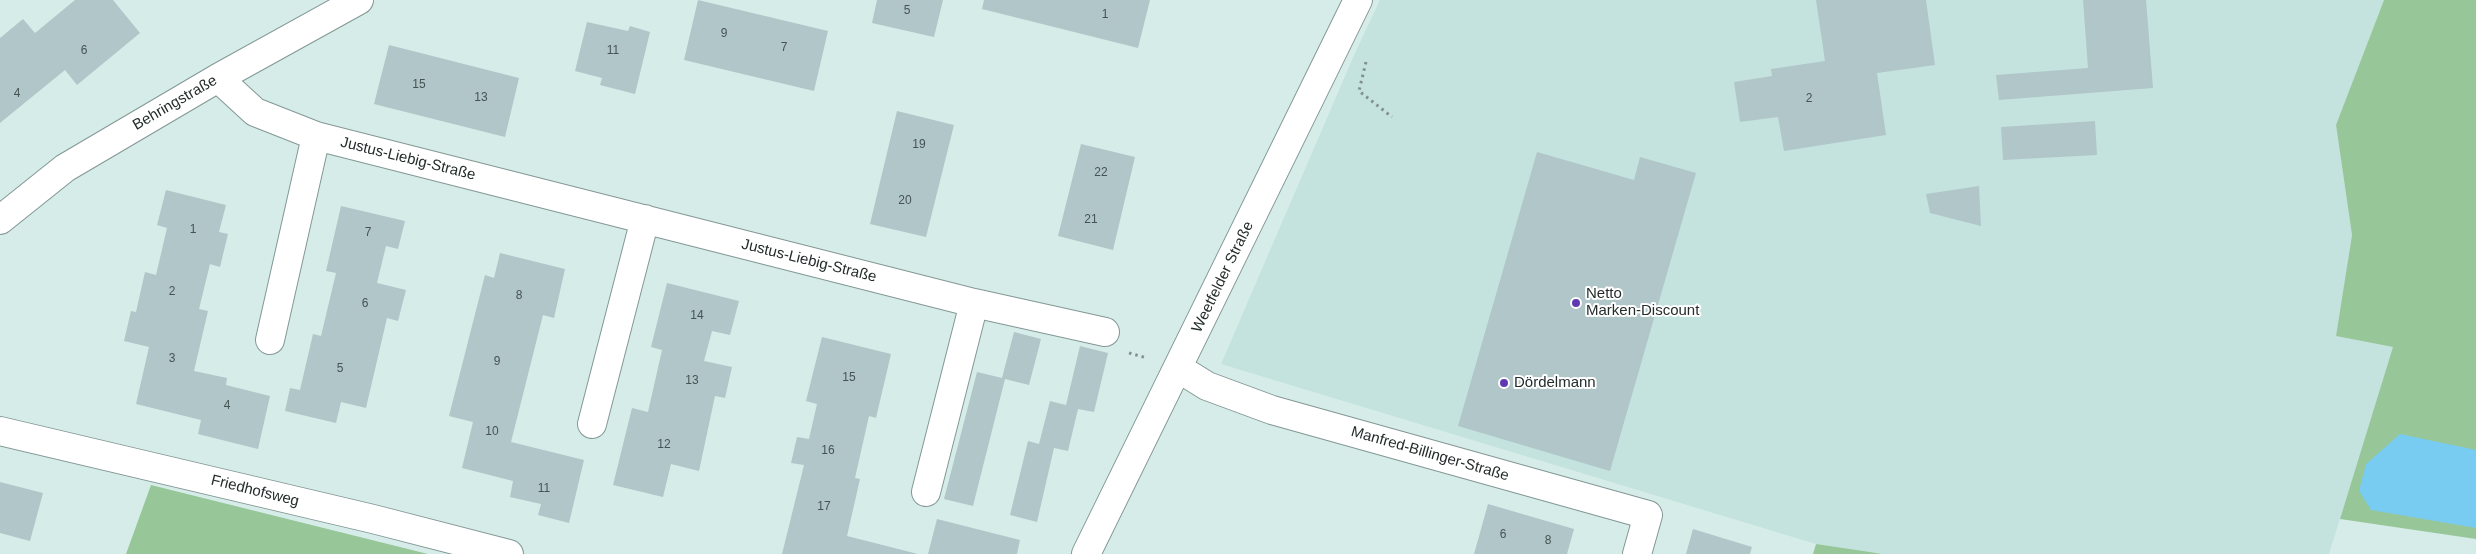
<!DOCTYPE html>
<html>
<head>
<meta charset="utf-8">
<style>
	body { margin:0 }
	canvas { display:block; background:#d6ece9 }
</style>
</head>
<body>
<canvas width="2476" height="554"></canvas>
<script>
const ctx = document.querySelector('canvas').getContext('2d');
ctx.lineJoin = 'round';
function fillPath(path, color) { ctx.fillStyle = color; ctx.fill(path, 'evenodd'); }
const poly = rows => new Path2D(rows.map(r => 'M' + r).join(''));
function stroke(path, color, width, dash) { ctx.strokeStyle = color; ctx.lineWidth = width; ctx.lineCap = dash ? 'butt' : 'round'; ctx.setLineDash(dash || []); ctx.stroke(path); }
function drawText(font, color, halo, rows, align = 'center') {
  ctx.font = font + ' Arial,sans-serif'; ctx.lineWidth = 4; ctx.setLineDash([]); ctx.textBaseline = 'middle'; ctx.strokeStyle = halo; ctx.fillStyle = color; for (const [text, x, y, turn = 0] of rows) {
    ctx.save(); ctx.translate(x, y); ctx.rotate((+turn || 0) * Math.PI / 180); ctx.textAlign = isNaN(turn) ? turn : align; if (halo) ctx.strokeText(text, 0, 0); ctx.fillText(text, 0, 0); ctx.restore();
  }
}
fillPath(poly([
	[1380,0,2384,0,2336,125,2352,235,2336,336,2394,347,2329,554,1882,554,1816,544,1221,364,1355,53]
]), '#c4e3de');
fillPath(poly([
	[2384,0,2476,0,2476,539,2340,519,2393,347,2336,336,2352,235,2336,125],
	[151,485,428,554,126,554],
	[1816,544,1870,552,1882,554,1813,554]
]), '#97c798');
fillPath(poly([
	[2400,434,2476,450,2476,528,2371,510,2359,491,2366,464]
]), '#78cbf1');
fillPath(poly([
	[75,0,113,0,140,33,77,85,65,70,0,123,0,38,23,19,35,33],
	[698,0,828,31,814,91,684,60],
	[877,0,943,0,934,37,872,23],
	[984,0,1150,0,1138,48,982,9],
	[1816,0,1926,0,1935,65,1877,73,1886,135,1784,151,1778,117,1740,122,1734,82,1772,76,1771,69,1825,61],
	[2083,0,2146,0,2153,88,1999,100,1996,75,2088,68],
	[587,22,628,31,630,26,650,32,635,94,600,85,602,78,575,71],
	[389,45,519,78,505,137,374,104],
	[897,111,954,125,926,237,870,224],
	[2095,121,2097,155,2003,160,2001,127],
	[1081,144,1135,157,1113,250,1058,236],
	[1537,152,1634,180,1640,157,1696,173,1610,471,1458,426],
	[1979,186,1981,226,1930,213,1926,194],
	[166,190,226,205,219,232,228,234,220,267,210,264,199,309,208,311,194,371,227,378,226,385,270,396,258,449,198,434,201,420,136,404,149,347,124,341,131,311,136,312,145,272,156,275,167,228,157,225],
	[341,206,405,221,398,249,386,246,377,283,406,290,398,321,387,318,366,408,341,402,336,423,285,411,290,388,300,390,313,334,321,336,336,273,326,271],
	[500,253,565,269,554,318,543,315,511,442,584,460,569,523,538,515,541,504,510,497,513,481,462,468,473,422,449,416,485,275,494,278],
	[667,283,739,301,730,335,712,331,704,361,732,367,725,398,715,396,699,471,671,464,663,497,613,485,632,408,648,412,662,350,651,347],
	[1014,332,1041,339,1029,385,1005,379,973,506,944,499,977,372,1002,378],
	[822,337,891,354,876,418,869,416,855,478,860,479,847,536,918,554,782,554,804,465,791,463,797,437,809,439,817,404,806,401],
	[1080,346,1108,353,1094,412,1078,409,1068,451,1054,448,1037,522,1010,515,1028,441,1039,444,1050,401,1066,405],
	[0,482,43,493,30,541,0,533],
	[1488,504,1574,529,1567,554,1474,554],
	[937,519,1020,540,1017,554,928,554],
	[1693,529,1752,547,1750,554,1686,554]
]), '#b0c6c9');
const minor = poly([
	[218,78,255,112,316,136,974,303,926,492],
	[0,220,65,168,218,78,359,0],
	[974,303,1105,332],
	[270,340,316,136],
	[1178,368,1207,386,1272,410,1648,515,1637,554],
	[592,424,645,219],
	[0,431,373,519,509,554],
	[1086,554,1358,0]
]);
stroke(minor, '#839895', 30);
stroke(poly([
	[1366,62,1359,91,1392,117],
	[1129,353,1147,358]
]), '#81918f', 3, [2.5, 4]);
stroke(minor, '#fff', 28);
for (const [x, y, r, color] of [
	[1576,303,5,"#5e3ab2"],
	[1504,383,5,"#5e3ab2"]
]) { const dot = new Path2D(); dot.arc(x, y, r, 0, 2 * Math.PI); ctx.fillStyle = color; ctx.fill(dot); stroke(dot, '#fff', 2); }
drawText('12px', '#475353', null, [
	["5",907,11],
	["1",1105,15],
	["9",724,34],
	["7",784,48],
	["6",84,51],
	["11",613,51],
	["15",419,85],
	["4",17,94],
	["13",481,98],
	["2",1809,99],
	["19",919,145],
	["22",1101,173],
	["20",905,201],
	["21",1091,220],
	["1",193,230],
	["7",368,233],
	["2",172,292],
	["8",519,296],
	["6",365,304],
	["14",697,316],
	["3",172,359],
	["9",497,362],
	["5",340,369],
	["15",849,378],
	["13",692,381],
	["4",227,406],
	["10",492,432],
	["12",664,445],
	["16",828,451],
	["11",544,489],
	["17",824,507],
	["6",1503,535],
	["8",1548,541]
]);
drawText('15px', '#242d2c', '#fff', [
	["Behringstraße",175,103,-30],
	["Justus-Liebig-Straße",408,159,14],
	["Justus-Liebig-Straße",809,261,14],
	["Weetfelder Straße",1223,277,-64],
	["Manfred-Billinger-Straße",1430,454,16],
	["Friedhofsweg",255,491,14]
]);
drawText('15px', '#242d2c', '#fff', [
	["Netto",1586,294],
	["Marken-Discount",1586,311],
	["Dördelmann",1514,383]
], 'left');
</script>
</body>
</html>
